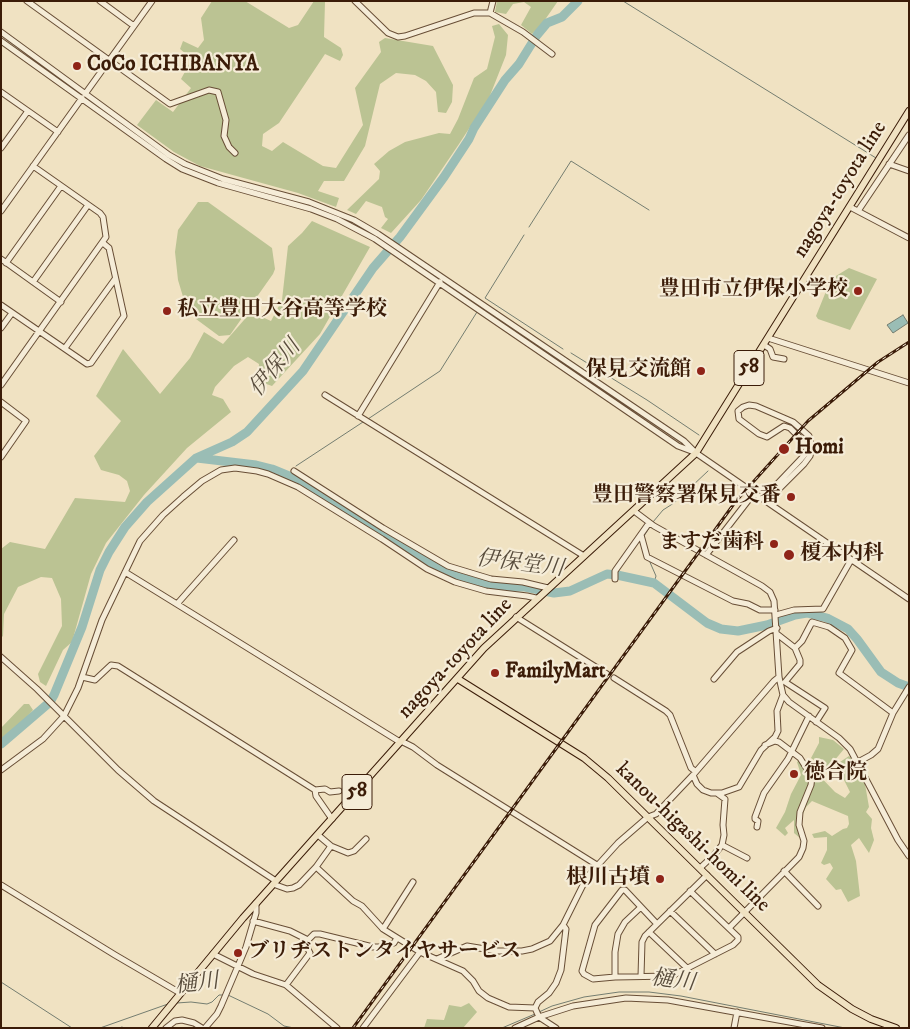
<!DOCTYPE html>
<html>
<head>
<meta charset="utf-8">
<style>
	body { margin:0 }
	#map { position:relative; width:910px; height:1029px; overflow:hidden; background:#f0e2c2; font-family:"IM FELL DW Pica",serif }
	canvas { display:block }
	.frame { position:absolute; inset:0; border:2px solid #3b1c08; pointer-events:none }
</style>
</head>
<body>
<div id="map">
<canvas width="910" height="1029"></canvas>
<div class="frame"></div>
</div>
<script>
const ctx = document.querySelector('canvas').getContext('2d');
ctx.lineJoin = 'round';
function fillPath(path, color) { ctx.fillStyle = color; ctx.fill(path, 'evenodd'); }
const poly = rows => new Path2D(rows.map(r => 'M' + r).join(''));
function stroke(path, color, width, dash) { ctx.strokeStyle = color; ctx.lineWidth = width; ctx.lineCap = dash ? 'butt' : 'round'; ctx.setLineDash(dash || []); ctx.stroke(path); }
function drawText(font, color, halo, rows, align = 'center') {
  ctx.font = font + ' "IM FELL DW Pica","Noto Serif JP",serif'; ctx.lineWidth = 4.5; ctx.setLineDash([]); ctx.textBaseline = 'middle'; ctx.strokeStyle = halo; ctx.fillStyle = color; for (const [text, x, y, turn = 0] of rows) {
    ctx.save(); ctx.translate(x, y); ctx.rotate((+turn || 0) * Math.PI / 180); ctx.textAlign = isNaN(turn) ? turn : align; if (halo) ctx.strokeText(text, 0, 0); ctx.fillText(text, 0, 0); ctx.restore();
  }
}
fillPath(poly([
	[212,1,245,1,289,28,298,25,314,1,325,2,324,37,341,48,343,55,340,61,325,54,279,123,263,134,262,146,272,151,283,142,323,166,336,168,363,125,355,88,381,52,379,42,385,38,433,46,453,85,452,102,446,113,438,112,436,92,426,81,415,75,396,73,380,84,365,146,344,181,324,181,318,191,339,198,336,207,298,193,200,166,174,152,137,125,156,100,173,112,191,88,181,79,192,59,180,49,183,41,198,48,204,40,201,18],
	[497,1,558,1,542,24,532,34,521,25,531,7,524,2,513,4,506,14,495,12],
	[499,24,508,35,506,55,489,98,459,144,421,200,391,233,381,228,388,219,385,217,382,207,366,201,356,214,347,210,379,179,380,171,374,164,389,151,405,142,439,133,450,134,458,119,474,78,487,69,495,37,492,26],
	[198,202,208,202,272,248,275,269,273,274,230,335,219,336,196,319,184,300,178,280,175,252,178,230],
	[312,221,370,247,320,334,272,386,258,381,259,364,248,357,234,366,215,387,212,395,223,399,231,412,187,448,144,495,106,543,91,574,72,642,63,650,46,686,40,682,38,674,62,626,61,599,52,578,41,577,18,587,4,614,3,636,1,638,1,549,10,542,45,549,75,498,125,502,130,491,127,481,119,475,101,470,94,456,121,421,96,396,123,349,160,394,190,358,204,332,223,344,251,312,271,321,282,300,288,246,302,233],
	[849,268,877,279,850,330,818,319,816,316,831,279],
	[24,704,29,704,33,710,26,718,1,739,1,728],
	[819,737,833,740,844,749,834,761,837,764,849,756,854,761,865,784,869,807,866,812,872,819,871,828,874,840,869,853,859,838,851,845,856,861,860,896,848,902,841,889,836,890,826,879,833,868,830,863,824,865,821,863,827,850,827,837,814,838,812,834,825,831,832,836,843,829,847,828,849,824,848,816,812,801,806,807,801,819,801,839,794,833,794,820,785,828,788,833,785,836,776,828,785,812,791,794,801,775,797,762,799,760,804,767,811,767,835,792,845,798,850,792,843,778,834,774,811,758,819,743],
	[469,1003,477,1012,463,1028,424,1028,427,1019,444,1020,449,1005,461,1007]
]), '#bbc393');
const water = poly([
	[903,315,908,323,893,333,887,325,903,315]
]);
fillPath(water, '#9abdb5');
stroke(water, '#747d70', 1);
stroke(poly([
	[623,1,876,158],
	[529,227,571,161,649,210],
	[524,235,485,298,563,349],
	[571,353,647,400,699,435],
	[368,419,440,371,477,312],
	[296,466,363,422],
	[653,522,663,510,674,503,708,471],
	[644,536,651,525],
	[649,560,656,576,654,583],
	[1,982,72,1028],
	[228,995,268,1014,284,1026,294,1028],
	[177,1003,191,1002,207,1004,212,1002,219,995,224,995],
	[539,1012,552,1006,584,997,619,992,649,992,681,996,845,1028],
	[100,1028,168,1004],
	[119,1028,122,1027],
	[502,1028,535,1014]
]), '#747d70', 1);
stroke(poly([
	[197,458,256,465,272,469,289,476,353,514,435,565,451,574,475,582,505,587,525,587,554,593,570,591,607,574,617,575,654,583,707,623,721,629,738,631,767,625,795,615,807,613,827,618,848,629,857,639,881,672,898,683,909,687],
	[1,744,50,702,54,695,82,627,100,570,109,552,125,527,147,502,196,458,232,442,247,432,303,371,373,268,400,237,444,177,469,139,474,128,505,80,519,64,537,35,547,23,562,17,578,1]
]), '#9abdb5', 9);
const minor = poly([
	[27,1,170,104,209,90,218,92,226,120,224,136,229,147,235,153],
	[100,1,134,26],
	[355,1,388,33,398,37,405,36,474,13,490,13,523,32,552,54],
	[490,13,493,1],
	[1,32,169,155,185,164,223,179,309,202,354,220,378,234,684,441,696,453,754,493,909,599],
	[1,41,166,159,182,169,218,183,311,209,337,219,375,239,678,446,694,452],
	[1,92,58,132],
	[85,94,152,1],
	[1,148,28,111],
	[889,164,909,171],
	[850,207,909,238],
	[1,211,82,98],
	[858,211,909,135],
	[1,259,61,302],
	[6,263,61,186],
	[33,282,88,205],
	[1,305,87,364,91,363,124,316,109,248,103,243],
	[1,328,12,313],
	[768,338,909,383],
	[764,345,770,349,773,357,784,359],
	[65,348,115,279],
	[1,385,106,237,103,217,100,213,33,166],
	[325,395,584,556],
	[1,402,26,421,1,457],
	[358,416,440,282],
	[294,471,383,528,448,566,491,579,523,582,548,588],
	[763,499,801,459,806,453,807,448,806,444,790,428,784,426,767,437,759,434,739,419,738,411,743,407,749,405,756,406,793,422,809,436,812,447,810,456,804,464,767,501],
	[634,511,654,526,762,586,770,592,774,601,779,677,783,695,789,702,839,738,850,749,898,840,909,856],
	[641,535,647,557,733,601,748,604,760,610,775,610],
	[706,555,754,493],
	[125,572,400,742],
	[615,579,615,571,649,523],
	[177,604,234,540],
	[776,615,794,610,823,609,851,560],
	[516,617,607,674],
	[777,634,795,648,800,660,800,664,785,682,825,708,816,722],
	[795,648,802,641,812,622,829,627,845,638,852,650,839,673,893,713],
	[1,657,37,689,118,770,154,801,276,881],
	[82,677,95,680,111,665,118,666,315,790,316,796,332,819],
	[614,678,666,711,670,715,691,768,695,771],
	[714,679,737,652,769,631,777,628],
	[401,741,413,747,437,765,597,865],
	[858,762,871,755,878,749,893,713,909,687],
	[1,770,43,739,64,716,78,688,102,620,140,541,163,515,183,497,202,481,221,470,235,468,257,471,268,474,298,487,382,539,427,569,455,582,486,591,527,596,536,598],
	[693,775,697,784,703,790,711,793,722,793,739,787,761,750,775,737,778,731,777,711,783,695],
	[315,790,325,789,330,792,339,791],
	[757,827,758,821,755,819,755,817,764,793,788,759,809,716],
	[722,845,747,858],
	[331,846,348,853,354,851,366,839],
	[316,867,353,901,362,906,383,929,420,952,463,971,473,981,479,991,488,998,509,1007,535,1008],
	[700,868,714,855,722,845,724,835,723,825,725,799,718,794],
	[784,871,818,906],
	[273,884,287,889,293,888,299,885,316,867,331,846,318,835],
	[1,885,115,955,180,993],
	[670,911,715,954],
	[253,921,290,931,308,940,314,934,320,934,373,947,381,947,394,943,397,938],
	[657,924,625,890,622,890,595,925,582,971,584,974,593,979,615,977,672,976,733,945,738,940,738,937,690,891],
	[729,928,799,857,803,848,804,841,799,825,800,812,811,785,812,777,800,758,779,742,775,741,765,745],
	[383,929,413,882],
	[649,932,688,969],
	[213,954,253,974,286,985,337,1028],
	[437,959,467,946,497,951,522,951,532,949,550,941,563,925,587,877,618,843,648,817,656,814,693,775,774,681,779,677],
	[641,976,642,942,645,936,707,875],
	[615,977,615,952,618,934,625,922,641,907],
	[286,985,310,953,307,947,308,940],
	[535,1008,538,1002,549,993,556,983,561,970,566,929,563,925],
	[535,1008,539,1017,556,1028],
	[166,1028,175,1021,182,1020,194,1023,202,1028],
	[205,1028,217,1014,221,1006,246,947,256,913,256,903],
	[363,1028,420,952],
	[515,1028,539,1017,573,1006,626,998,668,1000,822,1028],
	[734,1028,737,1012]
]);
const major = poly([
	[458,679,584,758,608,778,818,985,852,1009,871,1019,896,1028],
	[152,1028,243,918,484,648,696,453,909,111]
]);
stroke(minor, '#684e36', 7);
stroke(major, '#3b1c08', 8);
stroke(minor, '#f5ecd7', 5);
stroke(major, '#f0e2c2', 6);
const rail = poly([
	[353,1028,736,501,808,421,878,362,909,342]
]);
stroke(rail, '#3b1c08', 3);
stroke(rail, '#f5ecd7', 1, [4]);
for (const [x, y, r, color] of [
	[77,66,5,"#8f2418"],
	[858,291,5,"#8f2418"],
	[167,311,5,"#8f2418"],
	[701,371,5,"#8f2418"],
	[784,449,6,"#8f2418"],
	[791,497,5,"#8f2418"],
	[774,544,5,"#8f2418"],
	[789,555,6,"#8f2418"],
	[495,673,5,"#8f2418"],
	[794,774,5,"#8f2418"],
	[660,879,5,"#8f2418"],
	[238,953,5,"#8f2418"]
]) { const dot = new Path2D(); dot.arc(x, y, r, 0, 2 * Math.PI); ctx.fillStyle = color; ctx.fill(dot); stroke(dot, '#f5ecd7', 2); }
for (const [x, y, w] of [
	[749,368,30],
	[357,792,30]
]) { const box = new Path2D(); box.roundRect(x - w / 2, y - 17.5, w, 35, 4); ctx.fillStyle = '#f5ecd7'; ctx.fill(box); stroke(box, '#3b1c08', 1); }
drawText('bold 20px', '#3b1c08', null, [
	["58",749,368],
	["58",357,792]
]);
drawText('bold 21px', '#3b1c08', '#f5ecd7', [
	["CoCo ICHIBANYA",87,66],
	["豊田市立伊保小学校",848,291,"right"],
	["私立豊田大谷高等学校",177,311],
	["保見交流館",691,371,"right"],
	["Homi",795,449],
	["豊田警察署保見交番",781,497,"right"],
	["ますだ歯科",764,544,"right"],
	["榎本内科",800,555],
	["FamilyMart",505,673],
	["徳合院",804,774],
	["根川古墳",650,879,"right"],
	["ブリヂストンタイヤサービス",248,953]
], 'left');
drawText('21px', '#3b1c08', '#f5ecd7', [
	["nagoya-toyota line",841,190,-58],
	["nagoya-toyota line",456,659,-47],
	["kanou-higashi-homi line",692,838,44]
]);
drawText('italic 22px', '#584c3c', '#f5ecd7', [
	["伊保川",276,369,-50],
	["伊保堂川",520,565,7],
	["樋川",673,982,7],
	["樋川",197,985,-7]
]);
</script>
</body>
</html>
